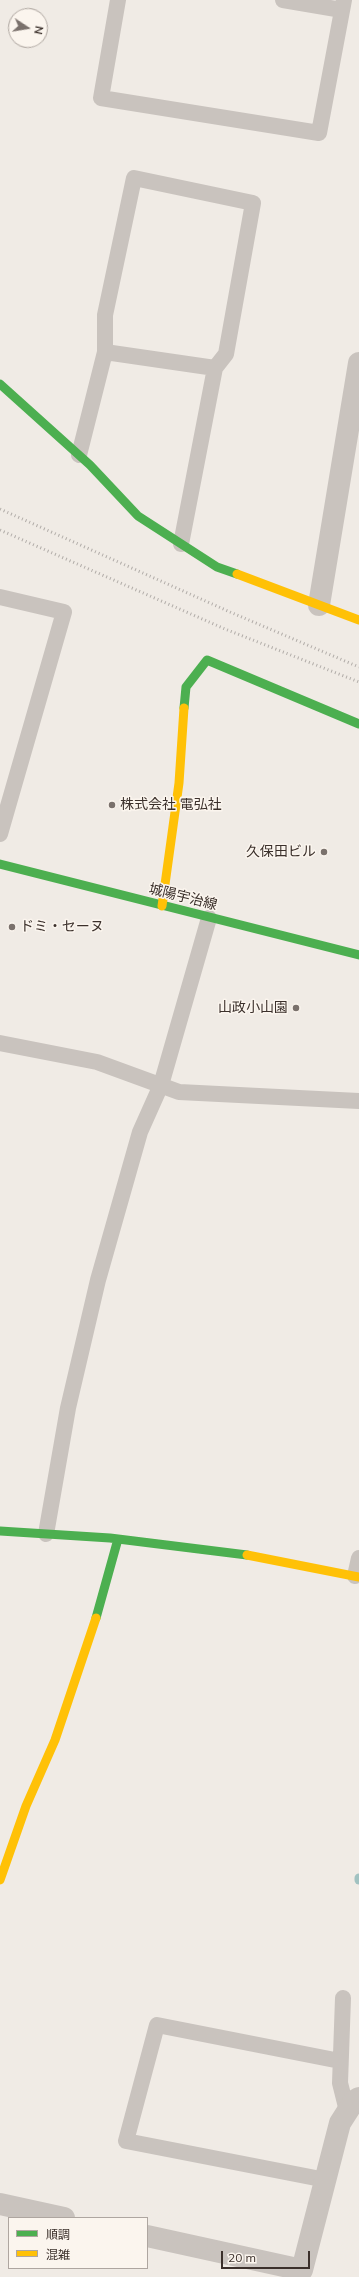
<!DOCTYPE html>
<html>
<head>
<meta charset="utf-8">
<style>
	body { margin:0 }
	#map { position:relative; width:359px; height:2277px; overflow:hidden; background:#f0ebe5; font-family:Mulish,"Noto Sans JP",sans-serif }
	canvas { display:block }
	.legend { position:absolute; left:8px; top:2217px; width:140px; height:52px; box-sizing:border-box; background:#fbf5ee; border:1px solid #aea6a0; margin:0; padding:5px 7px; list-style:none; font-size:12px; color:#3b302b }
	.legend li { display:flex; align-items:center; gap:8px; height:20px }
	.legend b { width:20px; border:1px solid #aea6a0 }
	.north { position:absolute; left:8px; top:8px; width:40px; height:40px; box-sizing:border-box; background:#fbf5ee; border:1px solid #aea6a0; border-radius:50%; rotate:102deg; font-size:11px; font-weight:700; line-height:16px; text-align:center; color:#3b302b }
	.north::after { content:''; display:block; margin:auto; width:14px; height:18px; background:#7a716c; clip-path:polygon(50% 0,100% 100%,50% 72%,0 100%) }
	.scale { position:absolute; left:221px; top:2251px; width:89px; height:18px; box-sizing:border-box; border:2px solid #3b302b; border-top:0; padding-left:5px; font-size:12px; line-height:14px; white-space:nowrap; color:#3b302b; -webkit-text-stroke:3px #fbf5ee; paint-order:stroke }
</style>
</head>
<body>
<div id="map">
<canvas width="359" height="2277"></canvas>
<ul class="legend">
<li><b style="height:5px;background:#4caf50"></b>順調</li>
<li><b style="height:5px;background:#ffc107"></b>混雑</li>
</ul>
<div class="north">N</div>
<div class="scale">20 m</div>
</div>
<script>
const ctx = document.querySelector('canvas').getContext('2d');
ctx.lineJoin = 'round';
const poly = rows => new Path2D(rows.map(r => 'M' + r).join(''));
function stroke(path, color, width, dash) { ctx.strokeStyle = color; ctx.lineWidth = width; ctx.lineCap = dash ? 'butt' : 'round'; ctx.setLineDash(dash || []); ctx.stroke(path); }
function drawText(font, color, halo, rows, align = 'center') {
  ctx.font = font + ' Mulish,"Noto Sans JP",sans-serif'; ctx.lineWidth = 3; ctx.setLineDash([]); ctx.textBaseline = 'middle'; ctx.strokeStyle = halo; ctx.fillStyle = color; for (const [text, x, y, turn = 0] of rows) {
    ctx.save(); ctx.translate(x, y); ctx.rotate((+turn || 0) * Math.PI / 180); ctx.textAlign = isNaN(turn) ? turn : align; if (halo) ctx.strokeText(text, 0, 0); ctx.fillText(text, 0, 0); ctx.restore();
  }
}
stroke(poly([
	[359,1878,359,1880]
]), '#a1c2c1', 9);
stroke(poly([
	[118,0,101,98,319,133,344,0],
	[283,0,342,10],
	[105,352,215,368],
	[79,455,105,352,105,315,134,178,253,203,226,354,215,368,181,544],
	[0,597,64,612,0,834],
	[0,1043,97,1062,179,1092,359,1101],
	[46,1534,68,1408,98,1280,140,1132,161,1085,209,918],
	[355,1576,359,1558],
	[343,1998,340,2083,347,2111],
	[326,2180,126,2141,157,2025,340,2061]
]), '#c9c3be', 16);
stroke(poly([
	[319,605,359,363],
	[0,2204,64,2218],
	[147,2236,302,2270,340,2123,354,2101,359,2098]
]), '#c9c3be', 22);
stroke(poly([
	[0,384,90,465,138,516,217,567,237,574],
	[184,708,186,687,207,660,359,724],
	[0,864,359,955],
	[0,1531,110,1538,247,1555],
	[96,1618,118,1539]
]), '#4caf50', 9);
stroke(poly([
	[237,574,359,620],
	[162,906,179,783,184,708],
	[247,1555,359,1577],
	[0,1880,26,1806,55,1740,96,1618]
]), '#ffc107', 9);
stroke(poly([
	[0,509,230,612,359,667],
	[0,530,225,629,359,682]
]), '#b1aca8', 3, [1, 3]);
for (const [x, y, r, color] of [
	[112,805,4,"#7a716c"],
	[324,852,4,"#7a716c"],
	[12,927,4,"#7a716c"],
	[296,1008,4,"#7a716c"]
]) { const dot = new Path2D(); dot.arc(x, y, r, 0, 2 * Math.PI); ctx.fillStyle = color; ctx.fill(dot); stroke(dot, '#fbf5ee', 1.5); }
drawText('14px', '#3b302b', '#fbf5ee', [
	["株式会社 電弘社",120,805],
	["久保田ビル",316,852,"right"],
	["ドミ・セーヌ",20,927],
	["山政小山園",288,1008,"right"]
], 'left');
drawText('14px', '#3b302b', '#fbf5ee', [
	["城陽宇治線",183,897,14]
]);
</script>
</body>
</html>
